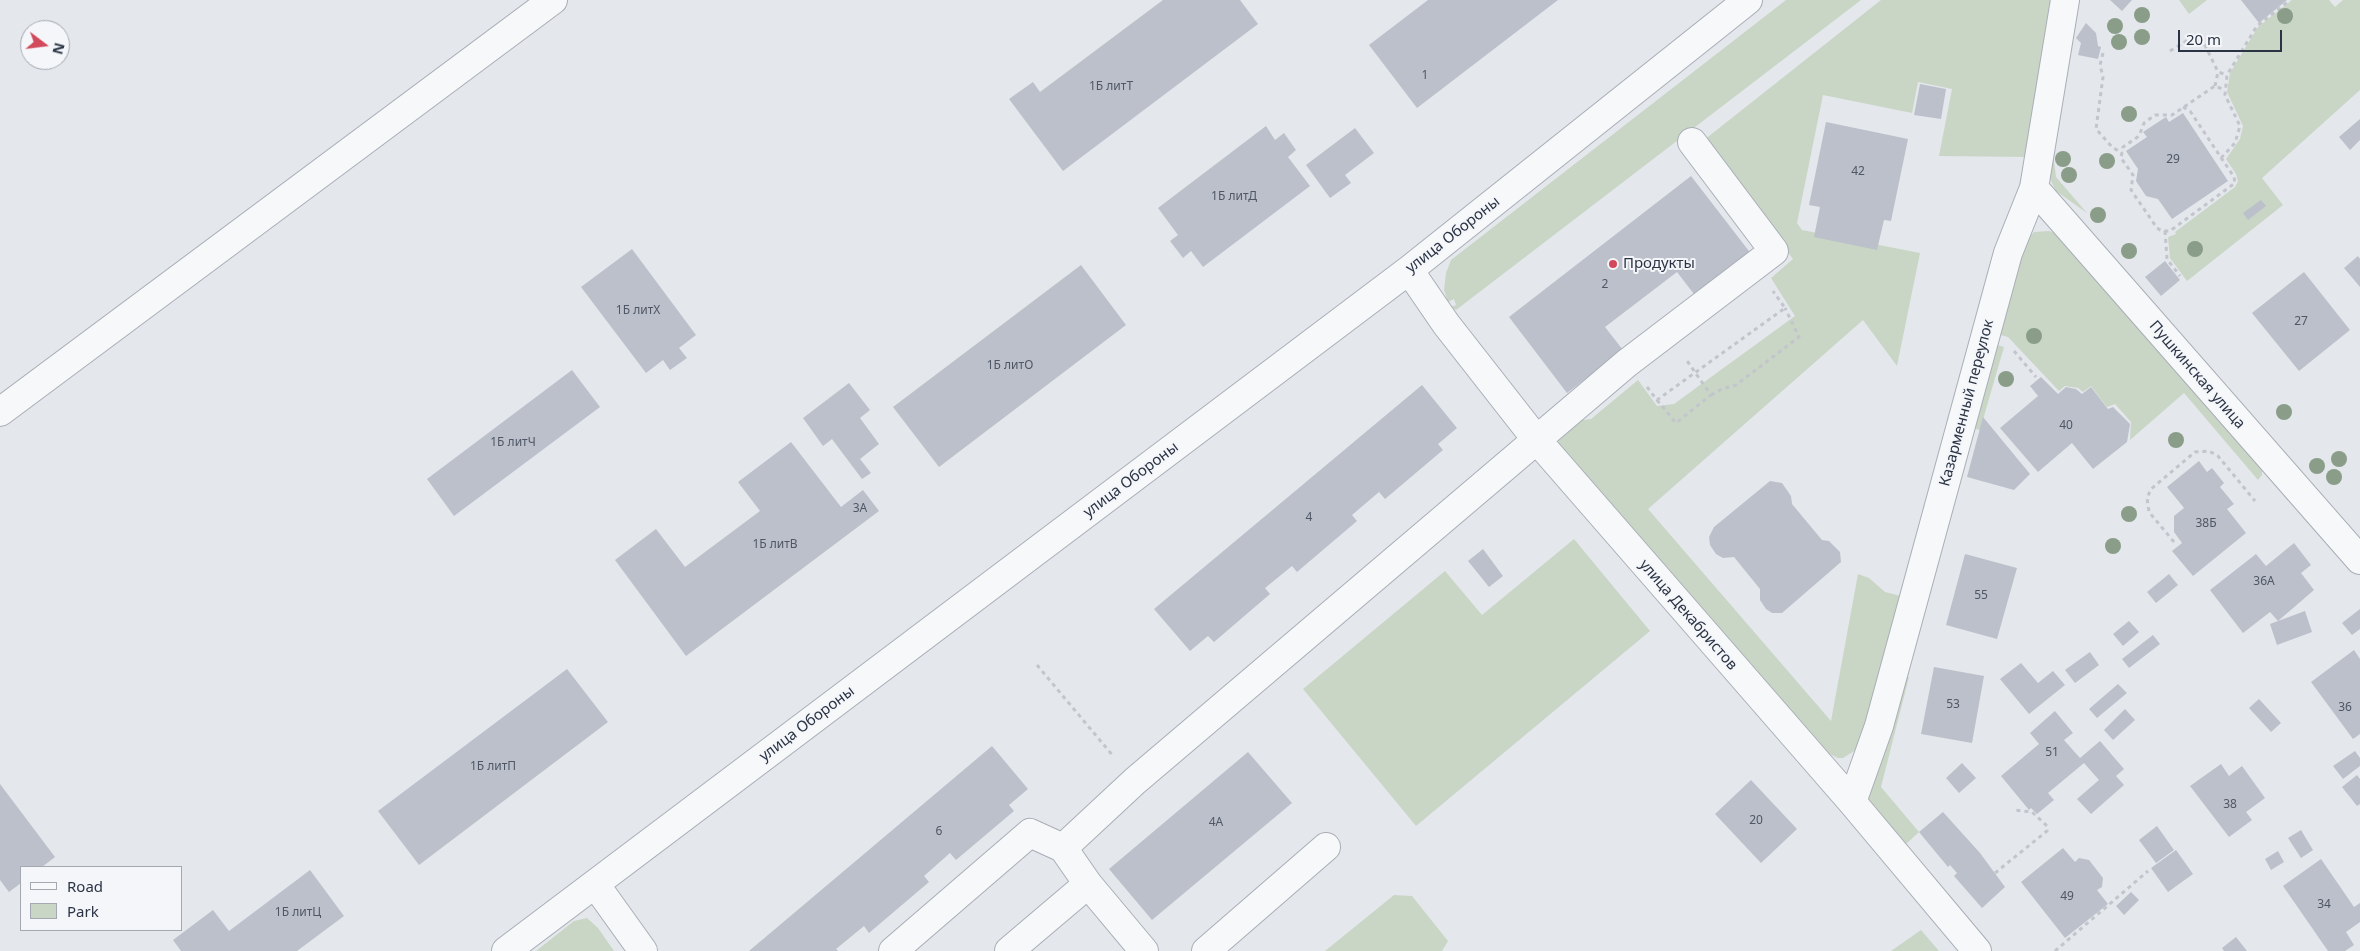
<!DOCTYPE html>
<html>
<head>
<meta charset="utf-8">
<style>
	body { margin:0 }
	#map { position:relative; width:2360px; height:951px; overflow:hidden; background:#e4e7ec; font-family:"Noto Sans",sans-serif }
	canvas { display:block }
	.legend { position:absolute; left:20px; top:866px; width:162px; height:65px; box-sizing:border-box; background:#f4f6f9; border:1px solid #a4a8b1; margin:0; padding:6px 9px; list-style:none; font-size:15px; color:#2b3445 }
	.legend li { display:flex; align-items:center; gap:10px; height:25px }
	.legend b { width:25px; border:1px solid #a4a8b1 }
	.north { position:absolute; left:20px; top:20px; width:50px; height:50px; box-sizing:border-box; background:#f4f6f9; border:1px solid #a4a8b1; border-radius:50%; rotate:105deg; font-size:14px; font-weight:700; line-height:20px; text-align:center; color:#2b3445 }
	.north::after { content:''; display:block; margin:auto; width:18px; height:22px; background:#d1495b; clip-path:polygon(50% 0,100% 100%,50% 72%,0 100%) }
	.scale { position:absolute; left:2178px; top:30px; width:104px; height:22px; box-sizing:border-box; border:2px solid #2b3445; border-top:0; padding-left:6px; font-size:15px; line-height:18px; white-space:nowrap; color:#2b3445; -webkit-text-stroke:4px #f4f6f9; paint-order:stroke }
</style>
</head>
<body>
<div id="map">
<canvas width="2360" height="951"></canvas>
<ul class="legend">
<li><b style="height:6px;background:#f7f8fa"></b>Road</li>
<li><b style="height:14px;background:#c9d6c5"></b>Park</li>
</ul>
<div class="north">N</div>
<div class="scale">20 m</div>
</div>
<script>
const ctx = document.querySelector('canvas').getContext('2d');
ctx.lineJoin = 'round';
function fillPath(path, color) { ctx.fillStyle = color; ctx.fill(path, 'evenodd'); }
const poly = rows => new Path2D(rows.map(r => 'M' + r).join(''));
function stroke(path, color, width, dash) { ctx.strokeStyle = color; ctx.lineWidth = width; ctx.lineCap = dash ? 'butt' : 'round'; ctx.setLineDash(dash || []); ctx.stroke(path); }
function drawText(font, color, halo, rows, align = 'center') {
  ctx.font = font + ' "Noto Sans",sans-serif'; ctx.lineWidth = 4; ctx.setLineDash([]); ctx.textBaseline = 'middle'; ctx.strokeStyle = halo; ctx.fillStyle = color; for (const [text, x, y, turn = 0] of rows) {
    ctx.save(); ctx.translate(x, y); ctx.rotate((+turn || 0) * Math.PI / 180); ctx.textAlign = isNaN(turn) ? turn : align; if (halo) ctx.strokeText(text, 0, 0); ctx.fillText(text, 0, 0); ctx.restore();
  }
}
fillPath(poly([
	[1786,0,1861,0,1456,310,1451,307,1456,305,1454,299,1448,302,1444,290,1446,273,1451,260],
	[1881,0,2054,0,2027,157,1939,156,1952,89,1918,82,1912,113,1823,95,1797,223,1802,230,1920,253,1897,366,1863,320,1648,509,1831,721,1858,574,1869,578,1885,592,1905,597,1859,748,1843,758,1838,758,1825,752,1560,448,1558,438,1574,421,1591,419,1638,380,1657,406,1674,404,1795,316,1771,278,1793,259,1704,140],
	[2072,0,2078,0,2052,145,2056,177,2087,213,2056,191,2051,181,2047,145],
	[2179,0,2207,0,2189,14],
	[2292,0,2329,0,2335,7,2343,0,2360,0,2360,90,2262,178,2283,205,2187,281,2170,258,2168,237,2176,234,2175,232,2235,187,2238,181,2236,174,2226,159,2240,139,2243,126,2227,92,2230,73,2258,27],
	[2049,231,2064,236,2192,385,2262,470,2262,475,2258,480,2184,393,2130,440,2131,422,2115,404,2107,407,2091,386,2083,392,2078,388,2065,386,2059,391,2008,337,1993,333,2017,252,2034,232],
	[1990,343,2004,347,1980,430,1968,427],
	[1574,539,1650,631,1416,826,1303,689,1445,571,1482,615],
	[1909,677,1881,787,1919,832,1904,846,1867,804,1867,778,1901,678],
	[1394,895,1412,896,1448,941,1442,951,1325,951],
	[587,918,598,928,614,951,536,951,574,921],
	[1921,930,1939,951,1891,951]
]), '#c9d6c5');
fillPath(poly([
	[1163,0,1240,0,1258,24,1063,171,1009,99,1033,82,1040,92],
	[1428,0,1558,0,1417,108,1369,45],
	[2110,0,2132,0,2122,11],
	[2241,0,2287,0,2259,23],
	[2086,23,2096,33,2098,46,2101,47,2098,59,2078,55,2081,43,2076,38],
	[1920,84,1946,89,1941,119,1914,115],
	[2183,113,2228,181,2172,219,2158,199,2146,196,2136,181,2138,169,2126,151,2147,137,2143,132,2166,117,2169,122],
	[2360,119,2360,140,2350,150,2339,137],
	[1826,122,1908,139,1891,221,1884,220,1877,250,1814,237,1820,207,1809,205],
	[1266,126,1275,140,1284,133,1296,150,1288,157,1310,186,1203,267,1191,251,1183,258,1170,241,1178,235,1158,208],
	[1355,128,1374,153,1345,175,1351,183,1330,198,1306,165],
	[1691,176,1752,255,1697,298,1677,272,1605,327,1623,350,1567,393,1509,317],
	[2261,200,2266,206,2248,220,2243,213],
	[632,249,696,335,679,348,687,358,670,370,663,360,646,373,581,287],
	[2358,256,2360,259,2360,287,2344,268],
	[2165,261,2180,280,2161,296,2145,277],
	[1081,265,1126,325,939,467,893,407],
	[2304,272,2350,330,2299,371,2252,313],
	[572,370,600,407,454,516,427,479],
	[2041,377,2058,394,2066,387,2076,389,2082,394,2091,387,2108,409,2113,407,2130,424,2127,442,2093,469,2072,443,2038,472,2000,428,2038,396,2030,386],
	[849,383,870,410,860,418,879,444,860,459,871,473,862,479,832,439,823,446,803,418],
	[1422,385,1457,428,1438,444,1443,450,1385,499,1379,492,1352,515,1357,521,1297,572,1292,566,1265,588,1270,594,1214,642,1208,636,1190,651,1154,609],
	[1983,417,2030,474,2014,490,1967,477],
	[791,442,841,507,863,490,879,511,686,656,615,560,656,529,685,567,760,511,738,482],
	[2199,461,2207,472,2212,468,2224,483,2220,487,2234,504,2227,509,2246,533,2193,576,2172,551,2182,543,2174,532,2174,516,2184,508,2167,487],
	[1770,481,1782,483,1791,496,1792,504,1822,540,1829,541,1840,552,1841,562,1782,613,1772,613,1766,609,1760,600,1760,589,1734,557,1723,558,1716,554,1710,545,1709,537,1714,527],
	[2294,543,2311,565,2301,573,2314,590,2278,621,2270,612,2243,633,2210,590,2256,554,2266,566],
	[1483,549,1503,576,1489,587,1468,561],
	[1965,554,2017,568,1997,639,1946,625],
	[2169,574,2178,585,2156,603,2147,592],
	[2360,609,2360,629,2352,635,2342,623],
	[2305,611,2312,632,2277,645,2270,624],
	[2129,621,2139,632,2123,646,2113,634],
	[2153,635,2160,644,2129,668,2122,659],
	[2354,650,2360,659,2360,734,2353,739,2311,682],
	[2090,652,2099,665,2075,683,2065,670],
	[2021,663,2038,683,2053,671,2065,685,2029,714,2000,679],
	[1934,667,1984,676,1972,743,1921,734],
	[567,669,608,722,419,865,378,811],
	[2118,684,2127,693,2097,718,2089,709],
	[2259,699,2281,723,2271,732,2249,708],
	[2125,709,2135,720,2113,740,2104,730],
	[2055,711,2073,733,2064,740,2080,758,2100,741,2124,769,2116,776,2124,785,2091,814,2077,799,2099,780,2084,763,2048,793,2054,800,2037,814,2031,808,2029,810,2001,776,2039,744,2030,733],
	[992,746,1028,789,1009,805,1014,811,956,860,950,853,924,876,929,882,869,933,864,926,836,949,838,951,749,951],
	[2355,751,2360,758,2360,766,2343,779,2333,766],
	[1248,752,1292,803,1152,920,1109,869],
	[1962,763,1976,778,1959,793,1946,778],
	[2221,764,2229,776,2242,766,2265,798,2246,812,2252,820,2229,837,2190,786],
	[2357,775,2360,779,2360,804,2357,806,2342,787],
	[1751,780,1797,829,1761,863,1715,814],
	[0,784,55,857,42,867,21,867,21,883,9,892,0,880],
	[1943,812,1980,853,2005,887,1982,908,1954,876,1957,873,1950,865,1948,867,1919,832],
	[2157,826,2174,850,2156,863,2139,840],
	[2301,830,2313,850,2301,858,2288,838],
	[2063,848,2075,862,2079,858,2089,860,2103,878,2102,887,2097,890,2108,904,2065,938,2021,882],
	[2176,850,2193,874,2168,892,2151,868],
	[2278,851,2284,862,2271,870,2265,859],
	[2321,859,2354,907,2360,903,2360,922,2346,932,2354,945,2345,951,2328,951,2283,886],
	[310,870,344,916,297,951,181,951,173,940,213,910,229,931],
	[2131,892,2139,900,2124,915,2116,906],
	[2236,937,2247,951,2224,951,2222,948]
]), '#bbc0ca');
const minor = poly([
	[2034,188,2360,560],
	[1409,270,1446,324,1536,439,1852,802,1977,951],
	[0,412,553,0],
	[1852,802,1879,726,2008,253,2034,188,2065,0],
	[1063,848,1088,884,1144,951],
	[595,884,643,951],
	[506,951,1409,270,1748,0],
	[893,951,1030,833,1063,848,1135,781,1627,363,1774,251,1692,142],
	[1009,951,1088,884],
	[1206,951,1326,847]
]);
stroke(minor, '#a9aeb7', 30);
stroke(poly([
	[2170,51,2188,40,2198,39,2204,43,2218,72],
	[2103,53,2100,65,2103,77,2096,129,2112,147,2122,153],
	[2215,86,2218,72,2227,75],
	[2183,107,2190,111,2234,177,2235,183,2170,231,2162,231,2157,228,2131,190,2133,175,2121,158,2123,147,2139,136,2144,123,2155,115,2172,115,2215,86,2225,90],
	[2221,158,2235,143,2240,126,2225,95,2227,75,2257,26,2290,0],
	[2165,231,2167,259,2180,276],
	[2014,351,2036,377],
	[1647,387,1657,400,1785,308,1773,291],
	[1711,395,1722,389,1736,385,1799,337,1785,308],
	[1657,400,1676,423,1711,395,1685,358],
	[2174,542,2149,512,2147,498,2151,489,2195,452,2209,451,2218,456,2255,501],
	[1037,665,1114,757],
	[1995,873,2047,831,2047,826,2032,812,2014,810],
	[2055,951,2148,871]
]), '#c2c5cb', 3, [4, 4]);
stroke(minor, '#f7f8fa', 28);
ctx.fillStyle = '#899d89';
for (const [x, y] of [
	[2142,15],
	[2285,16],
	[2115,26],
	[2142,37],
	[2119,42],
	[2129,114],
	[2063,159],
	[2107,161],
	[2069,175],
	[2098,215],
	[2195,249],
	[2129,251],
	[2034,336],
	[2006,379],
	[2284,412],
	[2176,440],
	[2339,459],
	[2317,466],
	[2334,477],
	[2129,514],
	[2113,546]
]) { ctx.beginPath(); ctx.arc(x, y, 8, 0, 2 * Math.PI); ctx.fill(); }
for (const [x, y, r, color] of [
	[1613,264,5,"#d1495b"]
]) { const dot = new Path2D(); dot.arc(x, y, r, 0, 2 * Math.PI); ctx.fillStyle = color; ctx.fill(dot); stroke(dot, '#f4f6f9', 2); }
drawText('12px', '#4f5766', null, [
	["1",1425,76],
	["1Б литТ",1111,87],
	["29",2173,160],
	["42",1858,172],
	["1Б литД",1234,197],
	["2",1605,285],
	["1Б литХ",638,311],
	["27",2301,322],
	["1Б литО",1010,366],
	["40",2066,426],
	["1Б литЧ",513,443],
	["3А",860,509],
	["4",1309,518],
	["38Б",2206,524],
	["1Б литВ",775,545],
	["36А",2264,582],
	["55",1981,596],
	["53",1953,705],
	["36",2345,708],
	["51",2052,753],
	["1Б литП",493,767],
	["38",2230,805],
	["20",1756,821],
	["4А",1216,823],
	["6",939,832],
	["49",2067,897],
	["34",2324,905],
	["1Б литЦ",298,913]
]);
drawText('15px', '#2b3445', '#f4f6f9', [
	["улица Обороны",1453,235,-38],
	["Пушкинская улица",2197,375,49],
	["Казарменный переулок",1967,403,-75],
	["улица Обороны",1131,480,-37],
	["улица Декабристов",1688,615,49],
	["улица Обороны",807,724,-37]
]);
drawText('15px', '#2b3445', '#f4f6f9', [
	["Продукты",1623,264]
], 'left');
</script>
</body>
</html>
